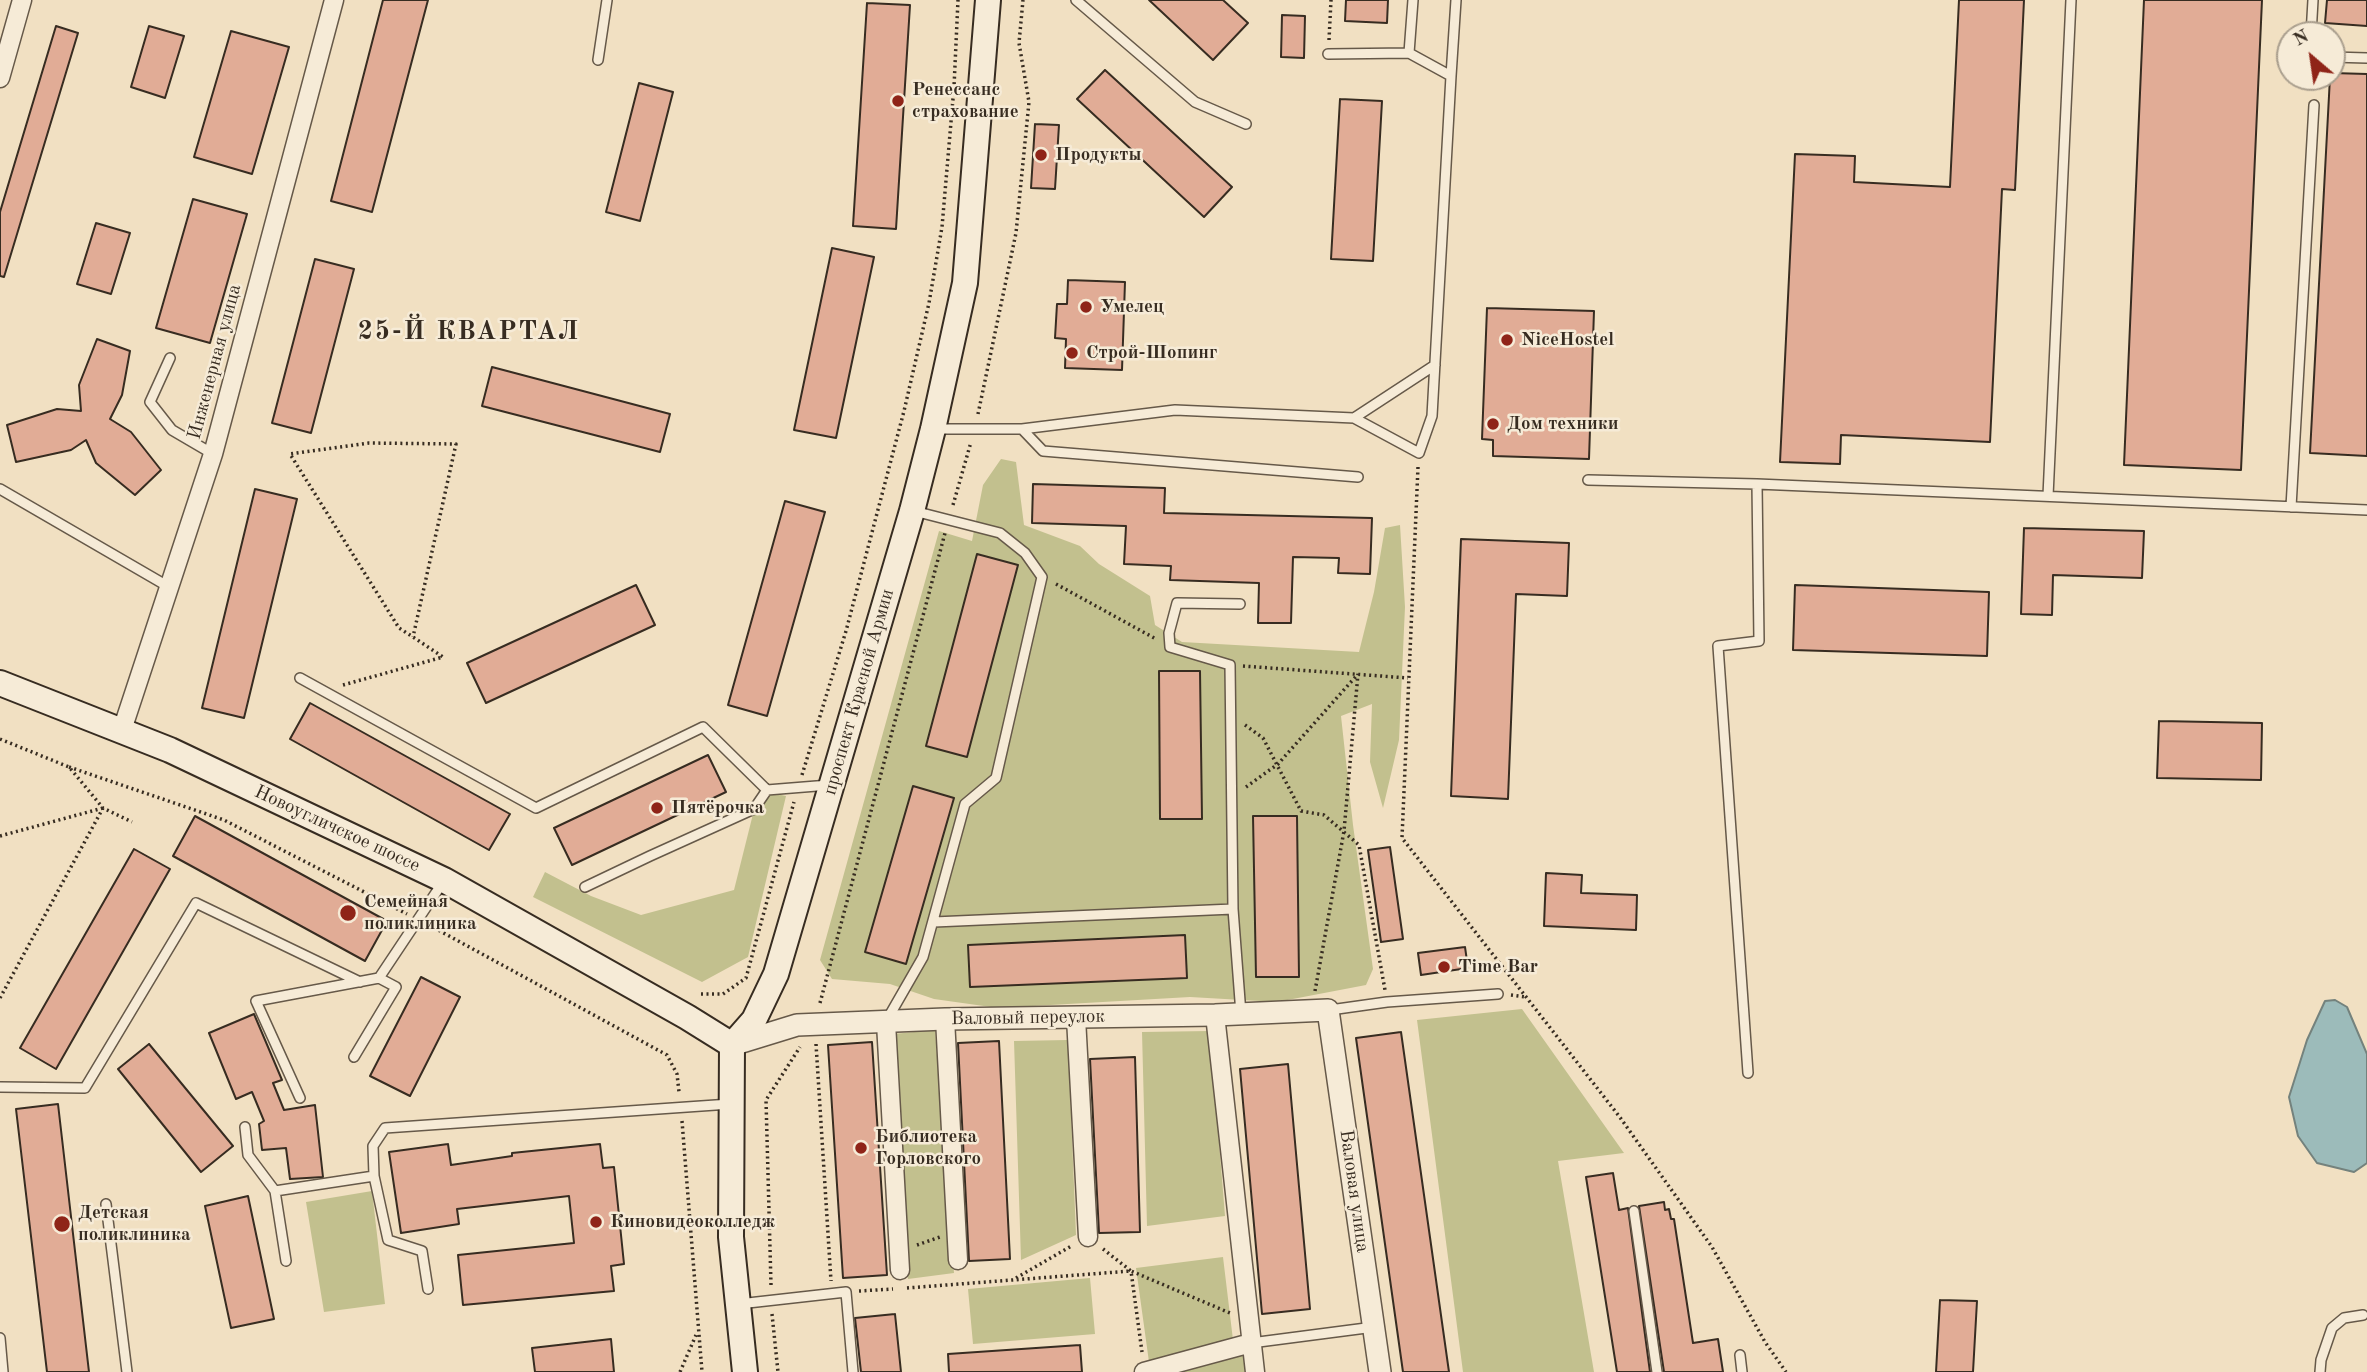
<!DOCTYPE html>
<html>
<head>
<meta charset="utf-8">
<style>
	body { margin:0 }
	#map { position:relative; width:2367px; height:1372px; overflow:hidden; background:#f1e0c2; font-family:"Old Standard TT",serif }
	canvas { display:block }
	.north { position:absolute; left:2276px; top:21px; width:70px; height:70px; box-sizing:border-box; background:#f6ebd7; border:2px solid #aa9f8e; border-radius:50%; rotate:331deg; font-size:19px; font-weight:700; line-height:28px; text-align:center; color:#372c21 }
	.north::after { content:''; display:block; margin:auto; width:24px; height:32px; background:#8f2418; clip-path:polygon(50% 0,100% 100%,50% 72%,0 100%) }
</style>
</head>
<body>
<div id="map">
<canvas width="2367" height="1372"></canvas>
<div class="north">N</div>
</div>
<script>
const ctx = document.querySelector('canvas').getContext('2d');
ctx.lineJoin = 'round';
function fillPath(path, color) { ctx.fillStyle = color; ctx.fill(path, 'evenodd'); }
const poly = rows => new Path2D(rows.map(r => 'M' + r).join(''));
function stroke(path, color, width, dash) { ctx.strokeStyle = color; ctx.lineWidth = width; ctx.lineCap = dash ? 'butt' : 'round'; ctx.setLineDash(dash || []); ctx.stroke(path); }
function drawText(font, color, halo, rows, align = 'center') {
  ctx.font = font + ' "Old Standard TT",serif'; ctx.lineWidth = 5; ctx.setLineDash([]); ctx.textBaseline = 'middle'; ctx.strokeStyle = halo; ctx.fillStyle = color; for (const [text, x, y, turn = 0] of rows) {
    ctx.save(); ctx.translate(x, y); ctx.rotate((+turn || 0) * Math.PI / 180); ctx.textAlign = isNaN(turn) ? turn : align; if (halo) ctx.strokeText(text, 0, 0); ctx.fillText(text, 0, 0); ctx.restore();
  }
}
fillPath(poly([
	[1001,459,1016,462,1024,525,1080,546,1099,564,1150,596,1155,625,1182,642,1359,652,1374,592,1385,528,1400,525,1405,607,1399,740,1383,808,1370,762,1372,704,1341,716,1353,825,1373,969,1366,985,1277,1002,1190,997,998,1008,934,999,890,984,832,979,820,960,939,531,972,541,983,485],
	[759,790,786,796,748,957,702,982,533,897,545,872,591,896,641,915,734,890],
	[1522,1009,1624,1153,1558,1161,1594,1372,1463,1372,1417,1020],
	[935,1030,954,1273,908,1279,893,1034],
	[1210,1031,1225,1216,1147,1226,1142,1032],
	[1068,1040,1076,1235,1021,1260,1014,1041],
	[372,1191,385,1304,324,1312,306,1202],
	[1223,1257,1233,1340,1149,1362,1136,1268],
	[1090,1278,1095,1334,973,1344,968,1289],
	[1247,1350,1249,1372,1163,1372]
]), '#c2c08e');
const water = poly([
	[2335,1000,2347,1007,2367,1054,2367,1163,2354,1172,2317,1163,2298,1136,2289,1097,2307,1040,2325,1001,2335,1000]
]);
fillPath(water, '#9cbbba');
stroke(water, '#74827d', 2);
const building = poly([
	[383,0,428,0,372,212,331,201,383,0],
	[1149,0,1223,0,1248,23,1213,60,1149,0],
	[1346,0,1388,0,1387,23,1345,21,1346,0],
	[1959,0,2024,0,2015,190,2002,189,1990,442,1841,435,1840,464,1780,462,1795,154,1855,156,1854,182,1950,187,1959,0],
	[2144,0,2262,0,2241,470,2124,465,2144,0],
	[2327,0,2367,0,2367,26,2325,23,2327,0],
	[867,3,910,5,896,229,853,226,867,3],
	[1282,15,1305,16,1304,58,1281,57,1282,15],
	[56,26,78,33,4,277,0,276,0,212,56,26],
	[149,26,184,36,165,98,131,87,149,26],
	[231,31,289,47,252,174,194,157,231,31],
	[1105,70,1232,187,1204,217,1077,99,1105,70],
	[2332,73,2367,74,2367,456,2310,453,2330,77,2332,77,2332,73],
	[639,83,673,92,640,221,606,212,639,83],
	[1340,99,1382,101,1373,261,1331,259,1340,99],
	[1035,124,1059,125,1055,189,1031,188,1035,124],
	[193,199,247,214,210,343,156,328,193,199],
	[96,223,130,233,111,294,77,284,96,223],
	[832,248,874,257,836,438,794,430,832,248],
	[315,259,354,269,311,433,272,423,315,259],
	[1068,280,1125,282,1122,370,1065,368,1066,339,1055,338,1057,304,1067,304,1068,280],
	[1487,308,1594,311,1589,459,1493,456,1493,440,1482,439,1487,308],
	[97,339,130,351,122,395,110,419,131,432,161,470,135,495,96,463,86,440,71,450,16,462,7,425,57,409,81,411,79,385,97,339],
	[492,367,670,414,660,452,482,406,492,367],
	[1033,484,1165,488,1164,513,1372,518,1370,574,1338,573,1339,558,1293,557,1291,623,1258,623,1259,583,1170,580,1171,566,1124,564,1126,526,1032,523,1033,484],
	[255,489,297,499,244,718,202,708,255,489],
	[785,501,825,512,767,716,728,705,785,501],
	[2024,528,2144,531,2142,578,2053,575,2052,615,2021,614,2024,528],
	[1461,539,1569,543,1567,596,1516,594,1508,799,1451,796,1461,539],
	[977,554,1018,565,967,757,926,746,977,554],
	[636,585,655,625,486,703,467,663,636,585],
	[1795,585,1989,592,1987,656,1793,650,1795,585],
	[1159,671,1200,671,1202,819,1160,819,1159,671],
	[310,703,510,814,489,850,290,739,310,703],
	[2159,721,2262,723,2261,780,2157,778,2159,721],
	[708,755,726,792,572,865,554,828,708,755],
	[913,786,954,798,906,964,865,952,913,786],
	[195,816,387,921,365,961,173,856,195,816],
	[1253,816,1297,816,1299,977,1256,977,1253,816],
	[1390,847,1403,939,1381,942,1368,850,1390,847],
	[134,849,170,869,56,1069,20,1048,134,849],
	[1546,873,1582,875,1581,893,1637,895,1636,930,1544,926,1546,873],
	[1185,935,1187,978,970,987,968,945,1185,935],
	[1465,947,1468,968,1421,975,1418,953,1465,947],
	[421,977,460,997,410,1096,370,1076,421,977],
	[254,1014,282,1080,273,1083,284,1110,315,1105,323,1177,290,1179,286,1148,262,1150,259,1124,264,1121,252,1092,236,1099,209,1033,254,1014],
	[1401,1032,1449,1372,1403,1372,1356,1038,1401,1032],
	[999,1041,1010,1259,969,1261,958,1043,999,1041],
	[872,1042,887,1275,843,1278,828,1045,872,1042],
	[149,1044,233,1146,201,1172,118,1069,149,1044],
	[1135,1057,1140,1232,1099,1233,1090,1059,1135,1057],
	[1288,1064,1310,1309,1262,1314,1240,1069,1288,1064],
	[58,1104,89,1372,47,1372,16,1109,58,1104],
	[448,1144,451,1165,512,1156,512,1153,600,1144,603,1168,614,1167,624,1264,611,1266,614,1291,463,1305,458,1255,574,1243,569,1196,457,1209,459,1224,401,1233,389,1152,448,1144],
	[1613,1173,1619,1210,1628,1208,1650,1372,1617,1372,1586,1177,1613,1173],
	[248,1196,274,1319,231,1328,205,1206,248,1196],
	[1664,1202,1665,1210,1669,1209,1671,1219,1674,1219,1693,1343,1718,1339,1723,1372,1664,1372,1639,1206,1664,1202],
	[1940,1300,1977,1301,1973,1372,1936,1372,1940,1300],
	[895,1314,901,1372,861,1372,855,1318,895,1314],
	[611,1339,614,1372,535,1372,532,1348,611,1339],
	[1080,1345,1082,1372,949,1372,948,1354,1080,1345]
]);
fillPath(building, '#e1ac96');
stroke(building, '#372c21', 2);
const service = poly([
	[1076,0,1195,102,1246,124],
	[2311,35,2313,0],
	[1328,54,1409,53],
	[2332,57,2367,58],
	[598,60,607,0],
	[1451,76,1456,0],
	[170,358,150,402,172,430,213,454],
	[1354,418,1435,365],
	[935,429,1022,429,1175,410,1354,418,1419,453,1432,416,1451,76,1409,53,1413,0],
	[1022,429,1043,451,1358,477],
	[1588,480,1757,484,2367,510],
	[0,489,169,587],
	[2048,496,2071,0],
	[2291,507,2314,105],
	[1240,604,1177,603,1169,633,1170,647,1230,665,1233,909,1241,1014],
	[300,678,536,808,703,727,767,790],
	[585,887,650,856,754,809,767,790,829,785],
	[934,922,1233,909],
	[1330,1010,1387,1002,1498,994],
	[888,1018,923,957,965,804,996,778,1042,577,1025,553,1000,533,914,511],
	[354,1057,396,987,379,978],
	[1748,1073,1718,646,1759,641,1757,484],
	[0,1087,85,1088,196,903,360,982],
	[300,1098,256,1001,379,978,443,882],
	[245,1127,248,1155,275,1191],
	[374,1176,388,1240,422,1251,428,1289],
	[106,1204,127,1372],
	[1634,1211,1657,1372],
	[286,1261,275,1191,374,1176,373,1146,385,1128,730,1104],
	[739,1304,846,1292,853,1372],
	[0,1338,3,1372],
	[1251,1343,1374,1327],
	[1740,1355,1742,1372],
	[2320,1372,2321,1360,2332,1328,2344,1318,2363,1315]
]);
const minor = poly([
	[0,78,22,0],
	[122,730,213,454,334,0],
	[1215,1015,1255,1372],
	[1076,1018,1088,1237],
	[945,1019,958,1260],
	[886,1023,900,1270],
	[1144,1372,1251,1343]
]);
const tertiary = poly([
	[732,1045,797,1025,945,1019,1215,1015,1328,1010,1380,1372]
]);
const secondary = poly([
	[0,683,170,750,444,880,687,1017,732,1045],
	[745,1372,731,1237,732,1045,754,1020,776,974,912,511,933,429,965,283,988,0]
]);
stroke(service, '#665949', 12);
stroke(minor, '#665949', 21);
stroke(tertiary, '#665949', 24);
stroke(secondary, '#372c21', 28);
stroke(poly([
	[1329,40,1331,0],
	[978,414,1016,233,1029,102,1019,43,1023,0],
	[1418,467,1402,838,1619,1116,1712,1247,1765,1342,1786,1372],
	[953,505,971,442],
	[1056,584,1156,639],
	[1243,666,1408,678],
	[343,685,443,657,413,637,399,628,290,454,369,443,456,444,413,637],
	[1245,725,1263,738,1301,811,1324,815,1359,845,1385,990],
	[0,739,69,767,103,808,132,822],
	[69,767,224,820,407,914],
	[802,775,846,631,904,411,929,303,942,227,954,87,958,0],
	[1246,787,1278,764,1358,674],
	[0,836,103,808],
	[429,925,667,1055,677,1074,679,1092],
	[1315,991,1344,831,1358,674],
	[701,994,723,994,746,978,794,802],
	[1511,995,1526,997],
	[0,998,103,808],
	[820,1003,945,533],
	[816,1044,831,1281],
	[682,1121,702,1372],
	[917,1245,940,1237],
	[1103,1249,1131,1271,1142,1352],
	[1016,1278,1073,1245],
	[771,1285,766,1100,800,1047],
	[907,1288,1131,1271,1230,1313],
	[859,1291,893,1289],
	[772,1314,778,1372],
	[680,1372,696,1335]
]), '#372c21', 3.5, [2, 3.5]);
stroke(service, '#f6ebd7', 9);
stroke(minor, '#f6ebd7', 18);
stroke(tertiary, '#f6ebd7', 21);
stroke(secondary, '#f6ebd7', 24);
for (const [x, y, r, color] of [
	[898,101,7,"#8f2418"],
	[1041,155,7,"#8f2418"],
	[1086,307,7,"#8f2418"],
	[1507,340,7,"#8f2418"],
	[1072,353,7,"#8f2418"],
	[1493,424,7,"#8f2418"],
	[657,808,7,"#8f2418"],
	[348,913,9,"#8f2418"],
	[1444,967,7,"#8f2418"],
	[861,1148,7,"#8f2418"],
	[596,1222,7,"#8f2418"],
	[62,1224,9,"#8f2418"]
]) { const dot = new Path2D(); dot.arc(x, y, r, 0, 2 * Math.PI); ctx.fillStyle = color; ctx.fill(dot); stroke(dot, '#f6ebd7', 2.5); }
drawText('bold 19px', '#372c21', '#f6ebd7', [
	["Ренессанс",912,90],
	["страхование",912,112],
	["Продукты",1055,155],
	["Умелец",1100,307],
	["NiceHostel",1521,340],
	["Строй-Шопинг",1086,353],
	["Дом техники",1507,424],
	["Пятёрочка",671,808],
	["Семейная",364,902],
	["поликлиника",364,924],
	["Time Bar",1458,967],
	["Библиотека",875,1137],
	["Горловского",875,1159],
	["Детская",78,1213],
	["поликлиника",78,1235],
	["Киновидеоколледж",610,1222]
], 'left');
drawText('19px', '#372c21', '#f6ebd7', [
	["Инженерная улица",215,362,-75],
	["проспект Красной Армии",859,692,-74],
	["Новоугличское шоссе",337,829,25],
	["Валовый переулок",1028,1018,-1],
	["Валовая улица",1354,1191,82]
]);
ctx.letterSpacing = '2px';
drawText('bold 26px', '#372c21', '#f6ebd7', [
	["25-Й КВАРТАЛ",469,332]
]);
ctx.letterSpacing = '0px';
</script>
</body>
</html>
